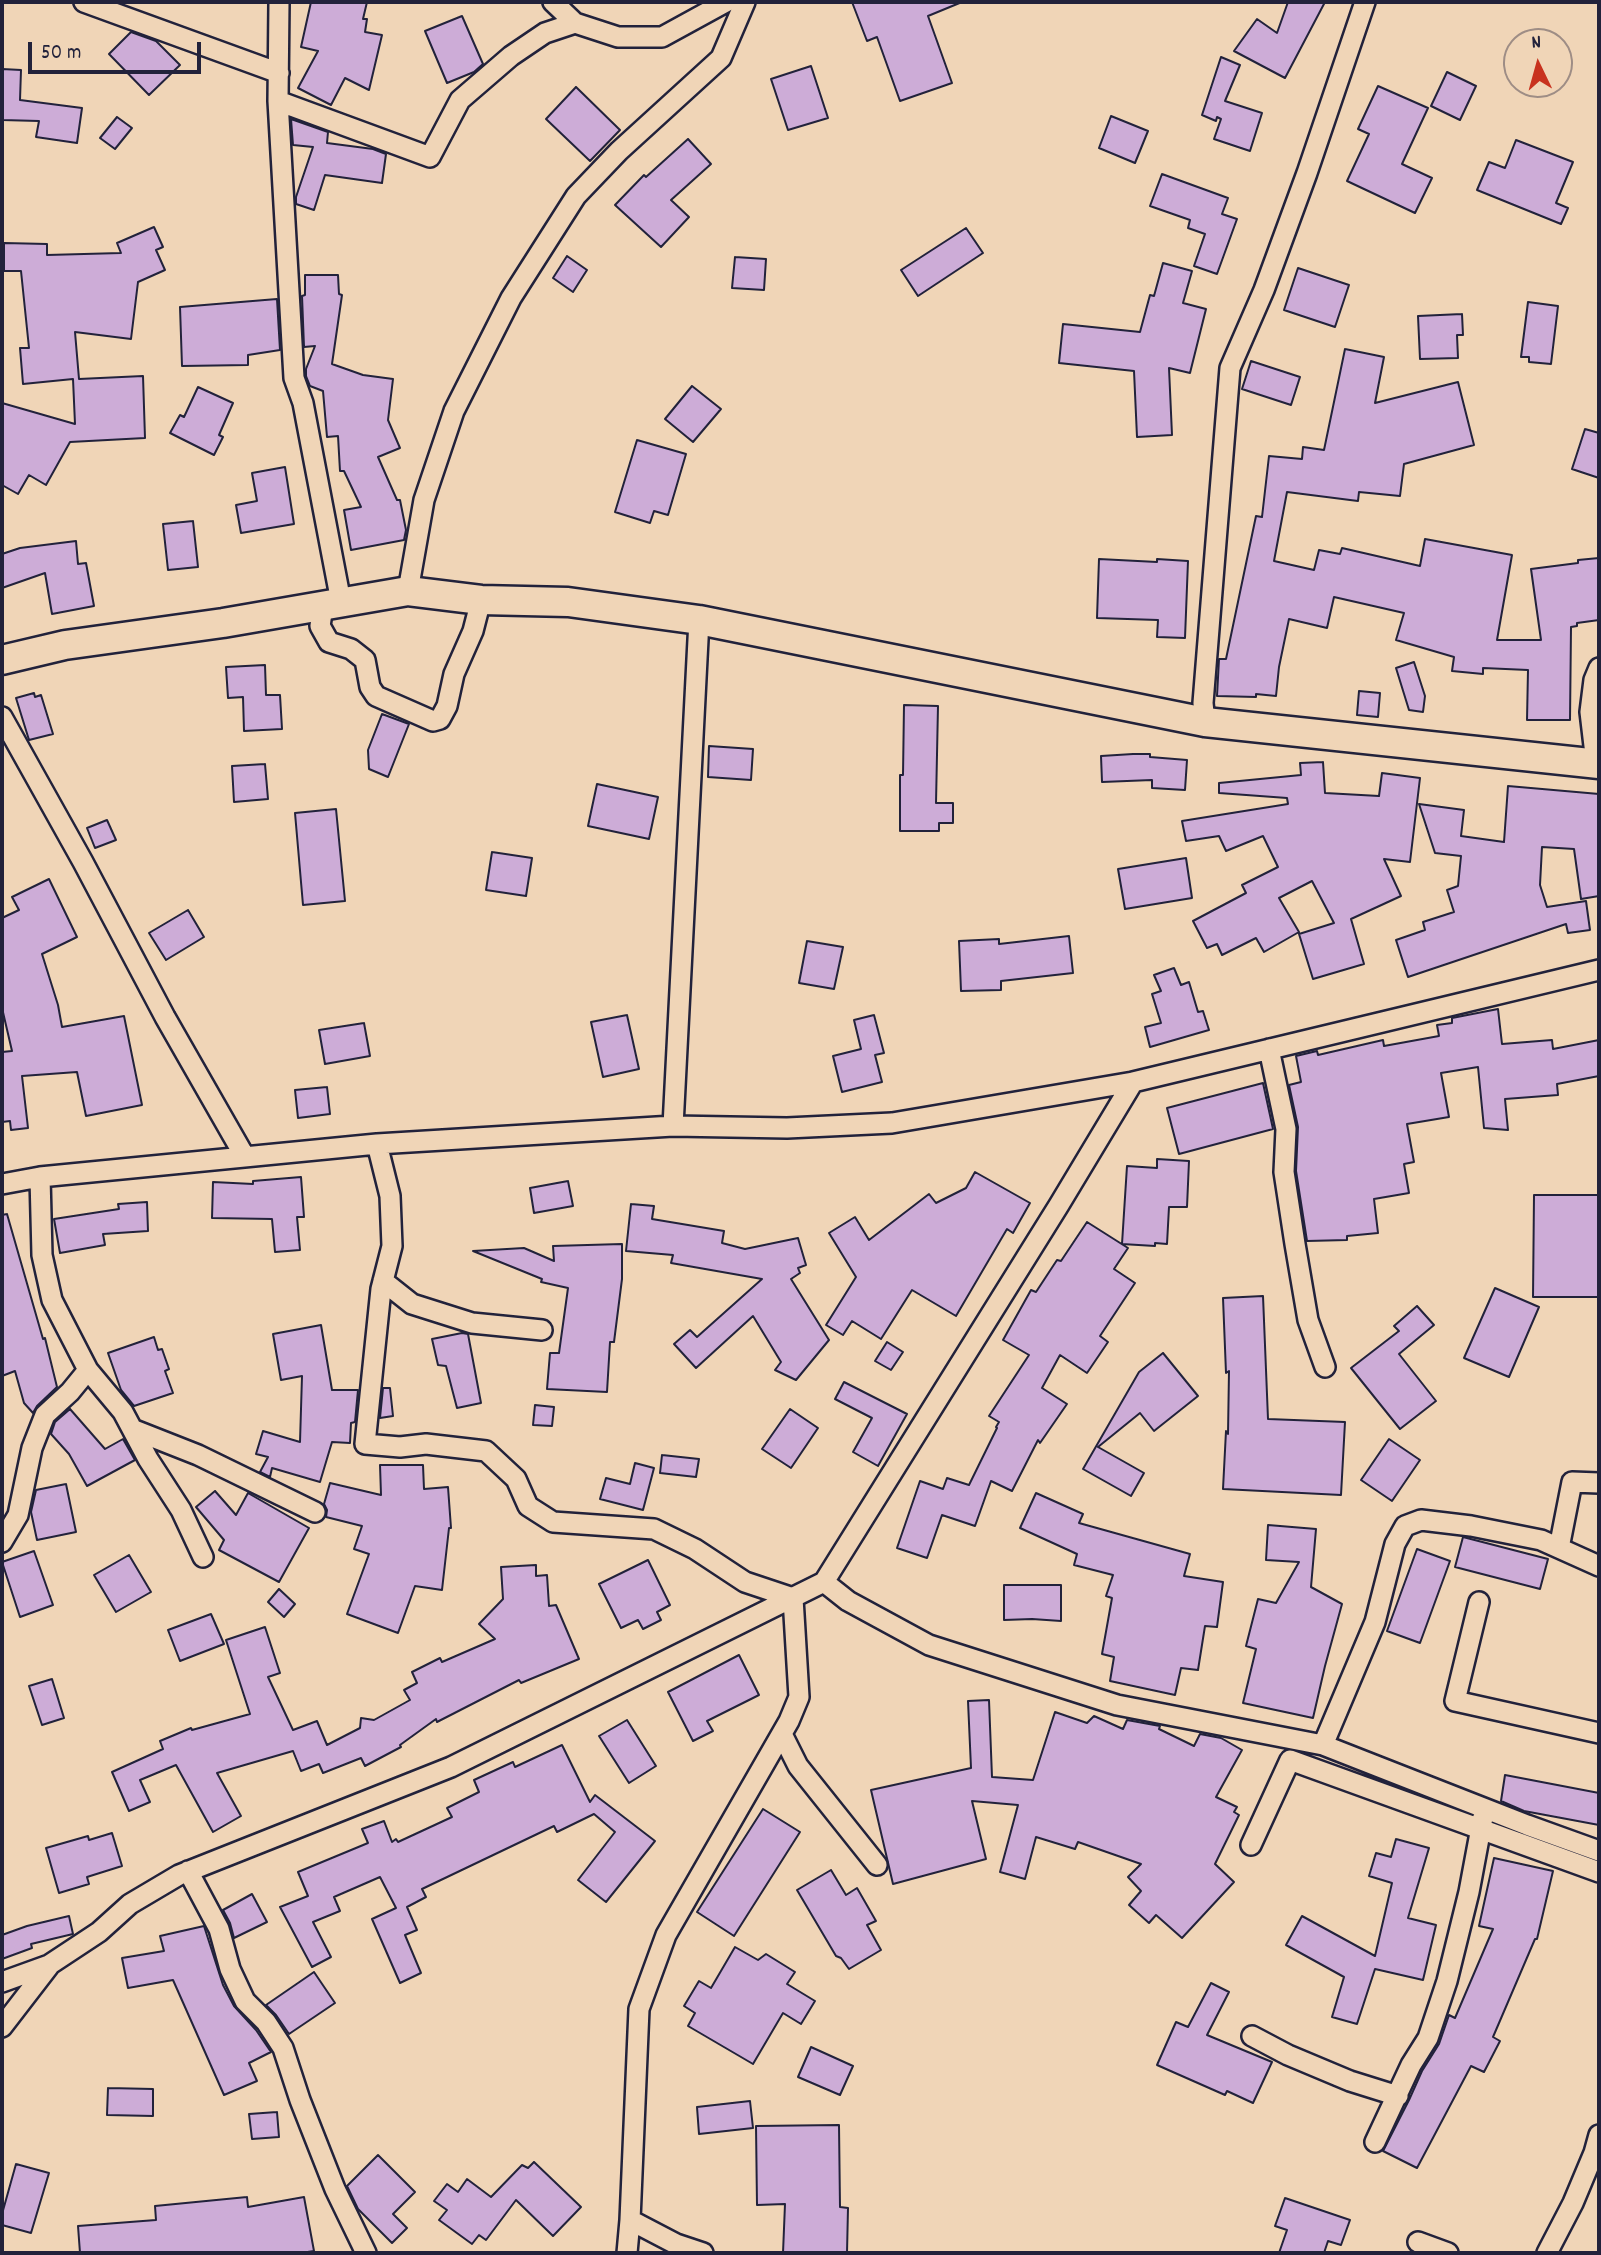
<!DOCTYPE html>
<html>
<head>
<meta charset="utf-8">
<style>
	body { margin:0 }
	#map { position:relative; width:1601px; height:2255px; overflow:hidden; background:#f0d5b7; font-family:Dekko,sans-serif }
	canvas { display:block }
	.frame { position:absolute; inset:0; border:4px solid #22223b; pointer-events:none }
	.north { position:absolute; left:1503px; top:28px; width:70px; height:70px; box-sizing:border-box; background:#f0d5b7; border:2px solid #9e8d85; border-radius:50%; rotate:355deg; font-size:19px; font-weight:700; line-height:28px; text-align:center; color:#22223b }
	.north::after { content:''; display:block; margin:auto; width:24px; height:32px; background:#c8321e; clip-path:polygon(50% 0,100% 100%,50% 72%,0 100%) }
	.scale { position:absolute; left:28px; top:42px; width:173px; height:32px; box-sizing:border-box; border:4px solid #22223b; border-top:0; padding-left:9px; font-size:21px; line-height:24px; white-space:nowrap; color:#22223b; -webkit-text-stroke:5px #f0d5b7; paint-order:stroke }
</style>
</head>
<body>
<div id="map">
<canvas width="1601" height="2255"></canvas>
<div class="frame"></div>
<div class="north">N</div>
<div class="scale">50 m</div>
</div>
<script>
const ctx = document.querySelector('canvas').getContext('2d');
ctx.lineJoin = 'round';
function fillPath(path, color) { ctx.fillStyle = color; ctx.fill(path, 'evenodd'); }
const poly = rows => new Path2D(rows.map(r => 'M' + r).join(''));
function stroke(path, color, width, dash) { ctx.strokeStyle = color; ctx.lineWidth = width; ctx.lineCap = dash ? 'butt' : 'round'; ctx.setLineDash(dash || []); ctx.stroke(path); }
const building = poly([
	[311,2,367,2,363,19,367,19,365,32,382,35,369,90,345,78,331,105,298,88,318,51,301,47,311,2],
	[852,2,962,2,928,16,952,83,900,101,877,37,867,41,852,2],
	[1288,2,1325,2,1285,78,1234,51,1257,19,1277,33,1288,2],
	[462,16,483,64,474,72,447,83,425,31,462,16],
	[131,32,156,41,180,65,149,95,109,54,131,32],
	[1221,57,1240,65,1225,101,1262,113,1250,151,1214,139,1221,119,1217,117,1216,121,1202,115,1221,57],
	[811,66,828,118,788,130,771,79,811,66],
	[2,69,21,70,20,100,82,108,77,143,36,137,39,121,2,120,2,69],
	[1447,72,1476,86,1460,120,1431,106,1447,72],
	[1378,86,1428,108,1402,164,1432,178,1415,213,1347,181,1369,134,1358,129,1378,86],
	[576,87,620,130,590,161,546,119,576,87],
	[1111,116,1148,131,1135,163,1099,148,1111,116],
	[117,117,132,128,115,149,100,138,117,117],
	[291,119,328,132,327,143,373,149,386,154,382,183,325,175,314,210,296,204,296,197,313,147,293,145,291,119],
	[688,139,711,164,671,200,689,217,661,247,615,205,644,175,646,177,688,139],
	[1516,140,1573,162,1556,203,1568,208,1561,224,1477,190,1489,162,1505,168,1516,140],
	[1162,174,1228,198,1222,214,1237,219,1217,274,1194,266,1205,234,1188,228,1190,220,1150,206,1162,174],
	[154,227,163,247,156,250,165,270,138,282,131,339,75,332,79,379,143,376,145,438,70,442,46,485,29,475,18,494,2,485,2,403,75,424,73,379,23,384,20,348,29,348,21,271,4,271,4,243,47,244,47,255,121,253,117,243,154,227],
	[966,228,983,253,918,296,901,270,966,228],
	[567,256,587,270,573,292,553,278,567,256],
	[735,257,766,259,764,290,732,288,735,257],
	[1163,263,1192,271,1183,303,1206,309,1190,373,1169,368,1172,435,1137,437,1134,371,1059,363,1063,324,1140,332,1150,295,1154,296,1163,263],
	[1298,268,1349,285,1335,327,1284,310,1298,268],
	[305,275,338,275,339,294,342,295,332,364,363,375,393,379,388,420,400,448,378,457,397,500,400,500,406,530,404,540,351,550,344,510,361,507,344,471,340,471,338,436,327,437,323,391,310,386,306,376,306,369,315,346,304,347,302,296,305,295,305,275],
	[277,299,280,350,248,355,248,365,182,366,180,307,277,299],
	[1528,302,1558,306,1551,364,1529,362,1529,357,1521,357,1528,302],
	[1462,314,1463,335,1457,335,1458,358,1420,359,1418,316,1462,314],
	[1345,349,1384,357,1375,403,1458,382,1474,445,1404,464,1400,496,1359,492,1358,501,1287,492,1274,561,1314,570,1319,550,1340,554,1342,548,1420,566,1425,539,1512,555,1497,640,1541,640,1531,569,1578,563,1578,560,1599,558,1599,620,1577,623,1577,626,1571,627,1570,720,1527,720,1528,670,1483,668,1483,674,1452,671,1454,657,1396,640,1404,613,1334,597,1327,628,1289,619,1279,667,1276,696,1256,694,1256,697,1217,696,1219,659,1226,659,1256,516,1262,517,1269,456,1302,459,1303,447,1324,450,1345,349],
	[1251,361,1300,377,1291,405,1242,389,1251,361],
	[692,386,721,409,693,442,665,419,692,386],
	[198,387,233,403,219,435,223,437,214,455,170,433,180,415,184,417,198,387],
	[1585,429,1599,433,1599,478,1572,469,1585,429],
	[637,440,686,454,668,515,654,511,650,523,615,512,637,440],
	[285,467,294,524,241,533,236,505,257,501,252,473,285,467],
	[193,521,198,567,168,570,163,524,193,521],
	[76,541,78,564,86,563,94,606,52,614,45,573,2,588,2,554,20,548,76,541],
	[1099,559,1157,562,1157,559,1188,561,1185,638,1157,637,1158,620,1097,618,1099,559],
	[1414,662,1425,696,1423,712,1409,710,1396,668,1414,662],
	[265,665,266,695,280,695,282,729,244,731,243,697,228,698,226,667,265,665],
	[1359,691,1380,693,1378,717,1357,715,1359,691],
	[34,693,35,697,41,695,53,734,29,740,16,698,34,693],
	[904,705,938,706,936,803,953,803,953,823,939,823,939,831,900,831,900,775,903,775,904,705],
	[382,714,409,724,388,777,369,769,368,750,382,714],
	[709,746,753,749,751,780,708,777,709,746],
	[1133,754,1150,754,1150,757,1187,760,1185,790,1152,788,1152,780,1102,782,1101,756,1133,754],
	[1323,762,1325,793,1379,796,1382,773,1420,778,1410,862,1384,859,1401,896,1351,919,1364,964,1313,979,1299,934,1334,923,1312,881,1279,898,1299,932,1264,952,1256,938,1222,955,1217,944,1207,948,1193,921,1246,893,1242,885,1278,867,1263,836,1226,851,1219,836,1186,841,1182,821,1288,804,1287,798,1219,793,1219,783,1301,775,1300,763,1323,762],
	[265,764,268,799,234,802,232,766,265,764],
	[597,784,658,797,649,839,588,826,597,784],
	[1508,786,1599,794,1599,896,1581,899,1574,849,1542,847,1540,885,1547,907,1586,901,1590,930,1568,933,1566,924,1408,977,1396,940,1425,930,1423,922,1454,912,1447,890,1458,886,1461,856,1435,853,1419,804,1464,810,1461,836,1504,842,1508,786],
	[336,809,345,901,303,905,295,813,336,809],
	[107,820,116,840,95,848,87,828,107,820],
	[492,852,532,858,526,896,486,890,492,852],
	[1186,858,1192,898,1125,909,1118,869,1186,858],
	[49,879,77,937,42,954,58,1005,62,1027,124,1016,142,1105,86,1116,77,1072,22,1076,28,1128,11,1130,10,1121,2,1122,2,1052,12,1051,2,1008,2,918,19,910,12,897,49,879],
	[188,910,204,937,166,960,149,933,188,910],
	[1069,936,1073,973,1001,981,1001,990,961,991,959,941,999,939,999,944,1069,936],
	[807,941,843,947,834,989,799,983,807,941],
	[1174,968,1181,985,1189,982,1198,1012,1203,1011,1209,1030,1150,1047,1145,1027,1161,1023,1152,994,1161,991,1154,975,1174,968],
	[1498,1009,1502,1044,1552,1040,1553,1049,1599,1040,1599,1076,1557,1084,1558,1095,1505,1099,1508,1130,1484,1128,1478,1067,1441,1073,1449,1117,1407,1124,1414,1162,1404,1164,1409,1193,1374,1199,1378,1233,1347,1236,1347,1240,1307,1241,1296,1171,1298,1127,1289,1085,1301,1082,1296,1056,1317,1051,1318,1055,1383,1040,1384,1046,1439,1036,1437,1025,1452,1023,1452,1018,1498,1009],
	[627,1015,639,1069,603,1077,591,1022,627,1015],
	[874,1015,884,1053,875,1055,882,1082,842,1092,833,1056,861,1049,854,1020,874,1015],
	[364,1023,370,1056,325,1064,319,1030,364,1023],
	[1263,1083,1273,1129,1179,1154,1167,1108,1263,1083],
	[327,1087,330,1114,298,1118,295,1090,327,1087],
	[1157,1159,1189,1161,1187,1207,1169,1207,1167,1244,1155,1243,1155,1246,1122,1244,1127,1166,1157,1168,1157,1159],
	[975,1172,1030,1203,1013,1233,1007,1229,956,1316,912,1290,881,1339,852,1321,843,1335,826,1325,856,1277,829,1233,855,1217,869,1240,929,1194,936,1203,966,1188,975,1172],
	[301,1177,304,1217,297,1217,300,1250,275,1252,272,1219,212,1218,213,1182,253,1184,253,1181,301,1177],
	[568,1181,573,1206,534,1213,530,1188,568,1181],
	[1534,1195,1599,1195,1599,1297,1533,1297,1534,1195],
	[147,1202,148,1231,103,1234,105,1245,60,1253,54,1219,119,1209,118,1204,147,1202],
	[631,1204,654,1206,652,1219,724,1231,722,1243,745,1249,798,1238,806,1265,798,1268,800,1273,791,1279,829,1340,796,1380,775,1370,781,1362,753,1316,696,1368,674,1344,690,1330,697,1337,762,1279,671,1263,673,1255,626,1251,631,1204],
	[7,1214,43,1339,45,1338,57,1387,37,1406,33,1413,24,1403,15,1371,2,1376,2,1215,7,1214],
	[1087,1222,1128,1248,1114,1269,1135,1283,1100,1336,1108,1342,1087,1373,1060,1355,1042,1388,1067,1404,1040,1443,1038,1440,1012,1491,991,1481,975,1526,942,1515,927,1558,897,1548,920,1481,943,1489,947,1478,969,1485,997,1428,996,1427,999,1422,989,1416,1029,1355,1003,1340,1031,1290,1036,1292,1057,1260,1061,1261,1087,1222],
	[622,1244,622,1279,614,1342,610,1342,607,1392,547,1389,550,1353,559,1353,568,1288,541,1282,542,1279,473,1251,524,1248,554,1261,553,1246,622,1244],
	[1495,1288,1539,1307,1509,1377,1464,1358,1495,1288],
	[1263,1296,1268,1419,1345,1422,1341,1495,1223,1489,1226,1431,1228,1434,1229,1371,1226,1373,1223,1298,1263,1296],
	[1417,1306,1434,1325,1399,1354,1436,1401,1400,1429,1351,1368,1399,1331,1394,1326,1417,1306],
	[321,1325,332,1390,358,1390,355,1422,351,1423,350,1443,332,1442,320,1482,272,1468,270,1477,260,1472,268,1457,256,1454,263,1431,300,1442,302,1376,281,1380,273,1334,321,1325],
	[462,1333,468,1334,481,1403,457,1408,446,1366,438,1365,432,1339,462,1333],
	[154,1337,158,1350,162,1349,169,1369,165,1371,173,1393,134,1406,121,1390,108,1353,154,1337],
	[887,1342,903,1352,891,1370,875,1361,887,1342],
	[1163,1353,1198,1396,1154,1431,1140,1413,1098,1447,1144,1473,1131,1496,1083,1469,1139,1372,1163,1353],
	[844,1382,907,1414,878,1466,853,1452,872,1418,835,1399,844,1382],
	[383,1388,390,1388,393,1416,380,1418,383,1388],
	[535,1405,554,1407,552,1426,533,1425,535,1405],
	[70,1409,105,1449,123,1439,135,1460,87,1486,69,1454,51,1434,55,1422,70,1409],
	[790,1409,818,1428,791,1468,762,1449,790,1409],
	[1389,1439,1420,1460,1392,1501,1361,1480,1389,1439],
	[662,1455,699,1459,696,1477,660,1473,662,1455],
	[635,1463,654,1468,643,1510,600,1499,606,1478,630,1484,635,1463],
	[380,1465,423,1465,424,1489,448,1487,451,1528,449,1528,442,1590,415,1586,398,1633,347,1614,369,1554,354,1549,362,1526,326,1517,327,1510,324,1504,330,1483,381,1495,380,1465],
	[66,1484,76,1532,37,1540,31,1512,36,1490,66,1484],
	[215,1491,236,1515,248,1493,309,1528,279,1582,219,1550,224,1540,196,1507,215,1491],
	[1036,1493,1083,1514,1079,1523,1190,1554,1184,1576,1223,1582,1217,1627,1205,1626,1198,1670,1181,1668,1175,1695,1110,1681,1114,1657,1102,1654,1112,1598,1106,1596,1113,1575,1074,1565,1077,1554,1020,1528,1036,1493],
	[1268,1525,1316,1529,1311,1587,1342,1604,1325,1666,1313,1718,1243,1703,1256,1649,1246,1646,1258,1599,1276,1603,1299,1562,1266,1560,1268,1525],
	[1463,1537,1548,1559,1540,1589,1455,1567,1463,1537],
	[1417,1549,1450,1561,1420,1643,1387,1631,1417,1549],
	[34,1551,53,1605,20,1617,2,1562,34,1551],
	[129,1555,151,1592,116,1612,94,1575,129,1555],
	[648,1560,670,1605,657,1612,661,1620,643,1629,638,1620,621,1628,599,1584,648,1560],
	[536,1565,536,1576,547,1575,549,1606,556,1605,579,1659,521,1683,519,1680,437,1722,436,1719,400,1745,401,1747,365,1766,361,1758,323,1773,319,1764,301,1771,293,1751,217,1773,241,1816,213,1832,176,1765,140,1780,150,1802,129,1811,112,1772,163,1749,160,1741,191,1728,192,1730,250,1714,226,1640,265,1627,280,1673,268,1677,293,1730,317,1721,327,1745,360,1728,361,1718,374,1720,410,1700,404,1690,417,1683,412,1672,440,1658,442,1662,495,1639,479,1624,503,1599,501,1567,536,1565],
	[1004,1585,1061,1585,1061,1621,1032,1619,1004,1620,1004,1585],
	[279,1589,295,1604,284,1617,268,1602,279,1589],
	[211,1614,224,1644,180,1661,168,1630,211,1614],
	[739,1655,759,1695,707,1721,713,1731,693,1741,668,1692,739,1655],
	[52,1679,64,1718,42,1725,29,1686,52,1679],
	[989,1700,992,1777,1033,1780,1055,1712,1087,1723,1094,1716,1123,1729,1127,1720,1160,1726,1159,1729,1194,1746,1200,1734,1221,1738,1242,1750,1216,1797,1237,1807,1234,1812,1239,1815,1215,1864,1234,1882,1182,1938,1156,1915,1149,1923,1129,1905,1141,1891,1128,1877,1141,1864,1078,1842,1075,1849,1036,1837,1025,1879,1000,1872,1018,1805,972,1801,986,1859,893,1884,871,1790,971,1768,968,1701,989,1700],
	[627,1720,656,1766,629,1783,599,1736,627,1720],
	[562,1745,590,1802,595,1795,655,1841,606,1902,578,1880,615,1832,594,1814,557,1832,554,1826,422,1889,426,1897,407,1907,417,1930,405,1935,421,1973,400,1983,372,1919,396,1908,380,1877,334,1897,340,1911,313,1922,331,1957,312,1967,280,1907,308,1896,298,1872,368,1843,362,1829,384,1821,392,1842,396,1839,398,1842,452,1817,447,1808,479,1792,474,1780,513,1762,515,1767,562,1745],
	[1505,1775,1599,1793,1599,1825,1524,1811,1501,1801,1505,1775],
	[763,1809,800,1832,734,1936,697,1912,763,1809],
	[112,1833,122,1866,87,1877,89,1884,59,1893,46,1848,88,1836,89,1840,112,1833],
	[1396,1839,1429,1848,1408,1918,1436,1925,1423,1980,1375,1969,1357,2024,1332,2017,1344,1977,1286,1945,1302,1916,1375,1956,1392,1883,1369,1876,1376,1853,1391,1857,1396,1839],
	[1494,1858,1553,1871,1537,1939,1535,1939,1493,2037,1500,2041,1484,2072,1471,2066,1417,2168,1383,2151,1409,2100,1422,2071,1439,2044,1449,2015,1455,2018,1493,1929,1479,1926,1494,1858],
	[831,1870,846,1895,857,1888,876,1921,867,1925,881,1950,849,1969,841,1958,836,1956,797,1890,831,1870],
	[252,1894,267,1922,234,1938,230,1923,223,1910,252,1894],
	[69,1916,73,1934,31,1944,32,1948,2,1959,2,1935,27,1926,69,1916],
	[204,1926,223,1985,234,2006,256,2030,271,2052,249,2063,257,2081,224,2095,173,1980,128,1988,122,1958,164,1951,160,1936,204,1926],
	[735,1947,758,1960,766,1954,795,1972,787,1984,815,2001,801,2024,783,2013,753,2064,688,2026,695,2013,684,2006,699,1981,711,1988,735,1947],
	[314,1972,335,2003,289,2034,276,2015,266,2005,314,1972],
	[1211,1983,1229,1992,1207,2035,1272,2062,1253,2103,1227,2091,1225,2095,1157,2065,1176,2022,1188,2027,1211,1983],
	[811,2047,853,2066,840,2095,798,2077,811,2047],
	[108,2088,153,2089,153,2116,107,2115,108,2088],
	[750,2101,753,2128,699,2134,697,2107,750,2101],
	[277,2112,279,2137,252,2139,249,2114,277,2112],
	[839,2125,840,2207,848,2208,847,2253,783,2253,785,2204,757,2205,756,2126,839,2125],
	[378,2155,415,2192,393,2214,407,2228,392,2243,358,2209,347,2186,378,2155],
	[534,2162,581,2207,553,2236,516,2200,486,2240,479,2235,472,2244,439,2220,447,2210,434,2201,447,2184,458,2192,467,2179,491,2197,522,2165,528,2168,534,2162],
	[16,2164,49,2173,31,2233,2,2225,2,2214,16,2164],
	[247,2197,248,2207,304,2197,314,2251,301,2253,80,2253,78,2226,156,2220,155,2206,247,2197],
	[1285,2198,1350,2220,1341,2245,1328,2241,1324,2253,1279,2253,1287,2230,1275,2226,1285,2198]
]);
fillPath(building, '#cdacd7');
stroke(building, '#22223b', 2);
const street = poly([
	[84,2,279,73],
	[279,2,278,101,294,378,303,403,341,602],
	[553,2,575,23,618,37,662,37,726,2],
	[278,101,430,157,460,100,511,56,545,33,575,23],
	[408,591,424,500,454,411,511,298,576,196,619,151,721,58,745,2],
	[323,606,320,626,329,642,351,649,365,660,370,687,376,696,433,721,440,719,447,706,454,674,473,631,481,600],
	[2,717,83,862,165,1017,245,1157],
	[1205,722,1203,703,1230,368,1264,290,1307,173,1365,2],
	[1596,763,1590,712,1594,680,1599,668],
	[1269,1049,1286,1129,1284,1172,1295,1244,1308,1320,1325,1367],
	[673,1126,699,620],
	[377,1144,390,1196,392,1246,381,1289,365,1444,400,1447,426,1444,486,1451,516,1479,528,1506,553,1522,654,1529,695,1549,745,1582,793,1598,799,1697,789,1721,666,1935,639,2009,630,2220,627,2253],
	[40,1177,42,1255,52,1300,88,1370,123,1412,148,1459,181,1510,203,1557],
	[2,1184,40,1177,377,1144,673,1126,787,1128,892,1123,1133,1082,1599,970],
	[383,1281,412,1304,472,1323,542,1330],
	[132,1429,198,1455,315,1512],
	[2,1542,18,1515,32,1448,45,1415,70,1392,88,1370],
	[1559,1548,1572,1482,1599,1483],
	[824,1582,848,1601,929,1645,1117,1705,1323,1745,1527,1825,1599,1851],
	[1479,1602,1455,1701,1599,1733],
	[782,1734,798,1766,877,1865],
	[1323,1745,1375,1622,1395,1544,1405,1526,1421,1520,1471,1526,1541,1540,1599,1566],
	[1251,1845,1290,1760,1599,1872],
	[188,1871,219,1929,230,1969,245,2001,266,2022,283,2048,300,2100,335,2189,366,2253],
	[2,1982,49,1965,99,1932,130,1904,179,1875,451,1767,824,1582,1059,1205,1133,1082],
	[2,2027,49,1966],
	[1252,2036,1288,2055,1350,2081,1398,2096],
	[1375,2142,1411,2065,1428,2038,1447,1981,1469,1892,1483,1817],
	[630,2220,676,2244,703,2253],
	[1418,2242,1448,2253],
	[1547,2253,1573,2203,1594,2153,1599,2135]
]);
const secondary = poly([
	[2,660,65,645,223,623,408,591,481,600,568,602,699,620,1205,722,1599,764]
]);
stroke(street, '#22223b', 24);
stroke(secondary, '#22223b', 33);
stroke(street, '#f0d5b7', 19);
stroke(secondary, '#f0d5b7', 28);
</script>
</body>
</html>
